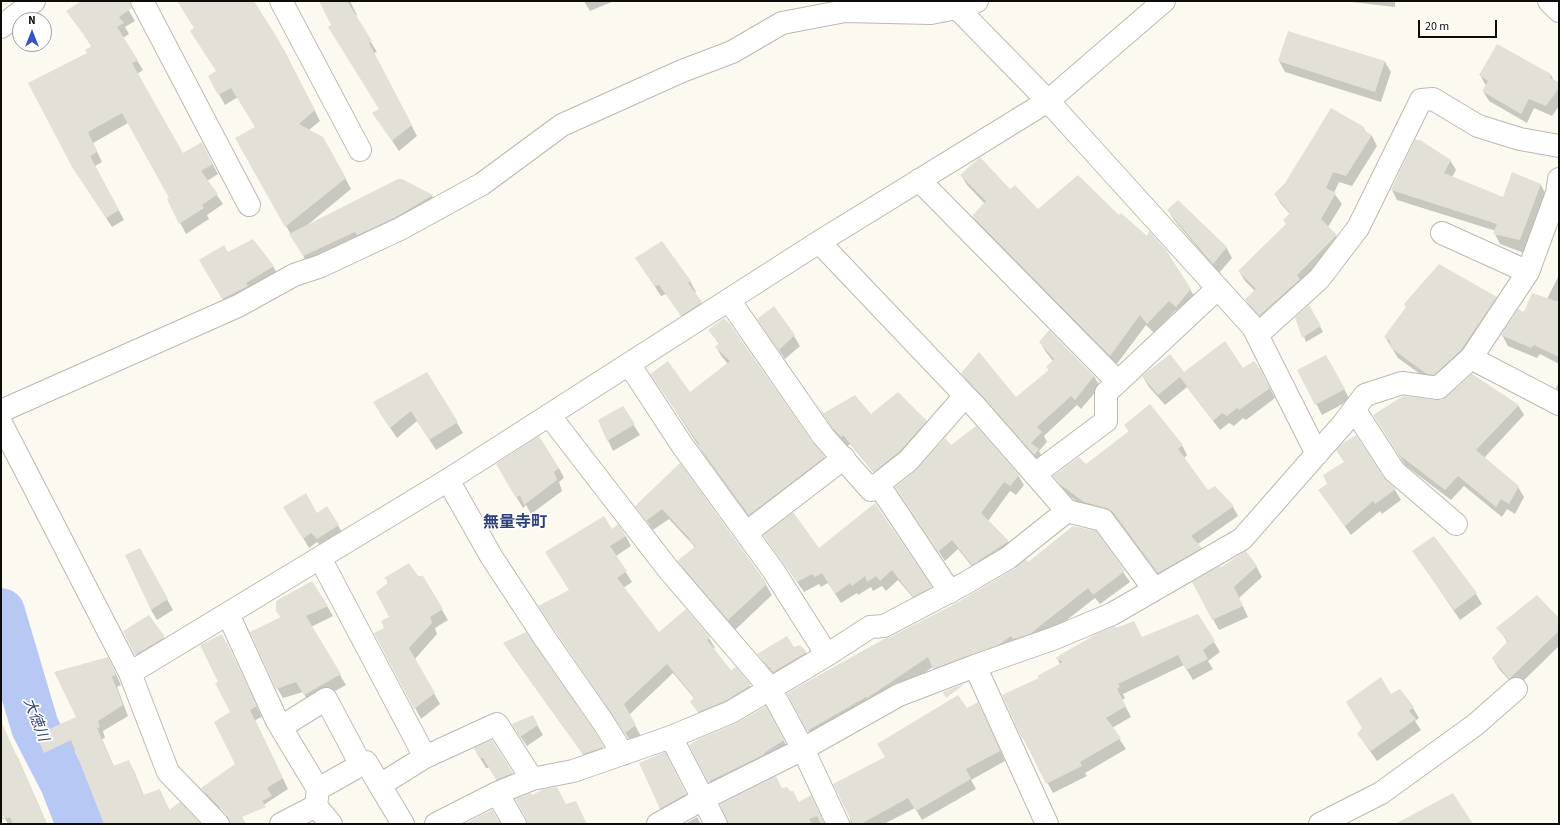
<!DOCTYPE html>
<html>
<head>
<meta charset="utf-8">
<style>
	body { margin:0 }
	#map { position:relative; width:1560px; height:825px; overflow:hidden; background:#fcfaf0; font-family:"Source Sans 3",sans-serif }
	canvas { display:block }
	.frame { position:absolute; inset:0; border:2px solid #0d0c09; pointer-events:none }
	.north { position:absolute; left:12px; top:12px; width:40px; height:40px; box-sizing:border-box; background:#fff; border:1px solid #9e9e9d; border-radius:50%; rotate:0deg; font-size:11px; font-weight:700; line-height:16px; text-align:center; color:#0d0c09 }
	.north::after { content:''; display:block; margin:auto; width:14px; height:18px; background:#3553c4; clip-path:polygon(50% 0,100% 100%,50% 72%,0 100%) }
	.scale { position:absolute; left:1418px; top:20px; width:79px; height:18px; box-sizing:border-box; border:2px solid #0d0c09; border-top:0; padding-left:5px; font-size:12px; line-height:14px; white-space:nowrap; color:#0d0c09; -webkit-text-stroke:3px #fff; paint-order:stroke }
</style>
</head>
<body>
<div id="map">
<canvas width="1560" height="825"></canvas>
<div class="frame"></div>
<div class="north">N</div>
<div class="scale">20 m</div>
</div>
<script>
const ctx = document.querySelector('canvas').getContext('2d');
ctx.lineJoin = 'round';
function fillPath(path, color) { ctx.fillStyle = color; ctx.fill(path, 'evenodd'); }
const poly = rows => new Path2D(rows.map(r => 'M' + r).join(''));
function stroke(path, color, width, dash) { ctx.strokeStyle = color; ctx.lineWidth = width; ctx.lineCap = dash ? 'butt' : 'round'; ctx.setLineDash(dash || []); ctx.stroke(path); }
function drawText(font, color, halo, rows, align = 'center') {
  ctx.font = font + ' "Source Sans 3","Noto Sans JP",sans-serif'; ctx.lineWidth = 3.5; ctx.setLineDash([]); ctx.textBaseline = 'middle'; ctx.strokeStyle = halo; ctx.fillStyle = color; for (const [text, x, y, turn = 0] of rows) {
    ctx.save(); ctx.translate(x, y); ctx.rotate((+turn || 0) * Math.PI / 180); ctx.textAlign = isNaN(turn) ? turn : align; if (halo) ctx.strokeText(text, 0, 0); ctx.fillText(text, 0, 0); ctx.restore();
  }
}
fillPath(poly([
	[83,1,123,1,135,21,125,27,129,34,123,38,143,70,137,74,183,154,207,154,218,174,207,181,223,204,207,215,209,219,186,234,168,199,170,198,128,123,93,143,102,162,95,166,124,220,112,227,73,167,88,54,92,47,68,11],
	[178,1,240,1,284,50,320,121,309,130,329,148,351,189,305,227,402,180,432,196,438,206,309,266,286,226,256,128,238,97,225,105,209,76,217,72,195,29],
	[321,1,350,1,357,15,355,16,377,52,374,53,417,136,399,151,374,114,380,110,332,25],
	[584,1,614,1,590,11],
	[1343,1,1395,1,1395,7],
	[1289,32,1385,62,1391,72,1381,102,1285,72,1279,61],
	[1480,75,1551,75,1554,81,1559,83,1559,106,1552,116,1534,108,1527,123,1489,101,1483,91,1486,86],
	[1363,128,1367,133,1372,136,1377,146,1352,186,1339,182,1334,193,1342,204,1328,227,1336,236,1342,246,1266,325,1252,310,1246,300,1255,291,1245,281,1239,271,1287,225,1290,214,1281,204,1275,194],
	[1450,160,1456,170,1452,177,1504,198,1541,185,1546,195,1524,253,1500,244,1495,234,1496,231,1397,200,1392,190],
	[961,175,1010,191,1038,211,1119,216,1147,237,1190,289,1196,300,1182,316,1176,310,1154,333,1146,325,1116,365,979,226,973,216,985,204,967,185],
	[1168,210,1226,247,1232,258,1219,273,1174,220],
	[228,254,273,266,279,277,229,309,200,260],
	[643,268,690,281,696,292,694,293,707,313,688,325,666,294,661,296],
	[1559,275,1559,364,1540,354,1537,358,1508,346,1502,335,1524,313,1547,299],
	[1496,297,1502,308,1434,384,1398,358,1385,337],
	[1309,306,1323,332,1306,342,1297,317],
	[764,329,794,336,800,346,785,359],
	[709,330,824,458,830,468,755,525,705,456,658,384,690,394,728,364,722,357,716,347,719,344],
	[1040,342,1094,376,1100,387,1081,409,1077,405,1044,436,1047,442,1039,451,1044,460,1041,464,968,383,962,373,1016,399,1049,370,1053,361,1046,352],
	[1332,367,1350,400,1322,415,1299,370],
	[1242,369,1265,379,1275,398,1246,420,1243,418,1234,426,1229,423,1220,430,1187,387,1165,405,1149,387,1143,377],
	[427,373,463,433,436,450,417,421,397,438,380,413],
	[1559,382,1559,393,1556,388],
	[855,396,871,416,926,421,932,431,881,481,850,444,847,447,840,439,821,411,824,414],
	[1442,401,1518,405,1524,415,1484,458,1518,487,1524,497,1515,514,1507,509,1502,517,1464,486,1451,500,1405,465,1380,425],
	[623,408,640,435,613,451,599,421],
	[1125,425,1182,445,1187,455,1184,458,1208,491,1233,507,1238,516,1198,544,1207,557,1164,582,1119,522,1112,517,1090,512,1067,494,1054,476,1086,465,1129,432],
	[951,446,1018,475,1024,485,1016,495,1010,491,988,521,1008,542,1013,552,978,574,958,549,945,561,902,497,918,470],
	[680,465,766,585,772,595,735,630,684,571,679,561,695,548,694,546,669,519,653,530,637,507],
	[559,468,564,478,559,482,562,491,531,514,526,505,523,508,503,475],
	[1383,478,1395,490,1401,500,1382,514,1380,511,1351,535,1319,490,1328,484],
	[875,504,937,598,920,606,898,580,886,591,882,586,873,591,871,587,858,595,857,593,841,603,828,583,821,587,819,584,804,592,765,536,819,549],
	[327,508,344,535,323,548,317,542,309,548,290,516,317,514],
	[612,531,626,536,631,546,616,556,632,582,623,588,658,634,709,638,715,648,713,649,731,672,736,669,750,686,756,696,705,722,691,702,694,698,673,673,629,715,641,736,631,742,546,616,570,591],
	[1095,532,1130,582,1100,604,1095,598,1036,644,940,678,933,667,874,707,814,741,788,694,957,603,1028,563],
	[1434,537,1476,594,1482,604,1460,620,1420,561],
	[139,549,173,610,157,620,151,610],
	[1256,566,1262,577,1239,598,1248,617,1219,630,1193,583],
	[422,577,448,620,435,628,437,634,415,659,440,704,421,719,375,633,385,628,390,617,388,583,386,578],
	[327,606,333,616,311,627,346,685,310,705,303,692,283,698,277,688,281,618,277,611],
	[1198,615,1220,652,1208,661,1213,669,1193,680,1184,665,1123,694,1125,698,1122,700,1131,717,1112,728,1126,749,1085,773,1087,776,1053,793,1023,738,1040,679,1060,664,1057,658,1142,638],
	[149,617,170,648,142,665,124,632],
	[1559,619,1559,646,1516,688,1499,669,1493,659,1508,643,1498,628],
	[526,634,603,748,609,758,590,764,511,654,505,644],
	[227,644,262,717,255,720,288,789,262,806,231,713,219,682],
	[800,646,806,653,812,663,780,682,765,664,759,654],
	[1,665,4,672,1,674],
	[113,668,121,685,117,687,128,716,103,731,105,738,102,739,114,767,128,761,134,771,144,796,159,791,170,811,200,824,105,824,76,751,51,762,45,752,77,717],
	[1391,695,1413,708,1419,718,1415,721,1421,730,1377,761,1358,734],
	[966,709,983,713,1005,761,971,780,976,789,922,820,915,808,884,824,851,824,850,819,886,757],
	[532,716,543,735,527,746,519,735],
	[771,718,789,750,715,792,691,745],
	[492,741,512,774,518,784,503,790,490,768,486,768,480,758],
	[12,748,18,758,47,824,8,824,1,812,1,752],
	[670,764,691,805,666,819,660,808],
	[202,788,214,794,222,813,208,798],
	[782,789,799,803,816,807,824,824,729,824],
	[697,817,701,824,685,824]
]), '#0003');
stroke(poly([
	[1,612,35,727,64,783,80,824]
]), '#b7c8f5', 48);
fillPath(poly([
	[81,1,130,1,132,8,119,17,124,23,117,27,138,60,132,63,183,153,202,142,213,164,201,171,218,194,202,205,204,208,179,224,167,199,169,198,122,113,88,132,97,152,90,156,119,210,106,218,72,167,28,83,87,53,85,50,92,46,66,11],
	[177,1,254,1,278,39,315,110,299,124,323,137,346,178,285,227,235,138,255,127,231,88,218,95,208,76,216,71,190,31,194,28],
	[319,1,347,1,372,41,369,43,412,125,392,141,372,113,379,109,328,27,331,25],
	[1288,31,1385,61,1375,92,1278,61],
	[1497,44,1551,74,1550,78,1559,82,1559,88,1546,106,1529,99,1521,114,1482,91,1488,81,1479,75],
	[1331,108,1364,127,1363,130,1372,135,1346,176,1333,172,1326,188,1336,193,1321,219,1337,235,1297,275,1300,279,1259,316,1245,299,1256,289,1238,271,1286,224,1283,220,1290,213,1274,194,1285,183],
	[1415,140,1420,140,1451,160,1444,173,1503,197,1512,172,1541,184,1520,240,1493,234,1497,224,1391,190],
	[980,157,1010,189,1015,185,1038,209,1078,175,1119,215,1121,213,1147,236,1149,231,1166,250,1191,289,1176,307,1169,301,1147,324,1140,315,1110,356,972,216,986,201,960,175],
	[398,179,402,179,433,195,394,218,357,235,355,232,303,256,289,234],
	[1178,200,1227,247,1213,264,1167,210],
	[253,239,274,266,246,283,248,286,222,299,199,260,224,245,228,252],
	[662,241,691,281,688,283,702,302,681,316,659,285,654,286,635,258],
	[1439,264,1497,297,1461,350,1434,375,1427,374,1391,348,1390,341,1384,337,1406,307,1404,304],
	[1532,293,1559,302,1559,357,1534,345,1531,348,1501,335,1518,309,1524,312],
	[1309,305,1321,326,1302,338,1295,317],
	[774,306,795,335,779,350,757,319],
	[724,318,730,324,813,443,825,457,749,515,698,445,699,444,650,374,668,361,690,392,730,361,715,347,719,343,708,330],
	[1049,330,1094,376,1075,400,1071,396,1037,427,1042,432,1031,443,1039,449,1034,455,961,373,979,352,1016,397,1049,370,1046,367,1054,359,1039,342],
	[1225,341,1243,368,1254,361,1259,367,1270,388,1239,410,1237,408,1227,416,1222,413,1213,421,1180,377,1158,395,1142,376,1170,354,1184,372],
	[1326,355,1345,389,1315,405,1297,370],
	[427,372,458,422,429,440,411,411,390,428,373,402],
	[1472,374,1519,405,1476,450,1519,486,1509,504,1501,499,1496,507,1458,476,1445,490,1398,454,1373,415,1403,396,1436,400,1442,400],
	[898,392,927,421,899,452,874,472,843,435,841,437,833,428,814,400,824,413,855,395,871,414],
	[1150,404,1183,445,1178,449,1208,490,1215,486,1234,506,1191,536,1202,548,1158,573,1113,512,1106,508,1084,502,1061,485,1053,476,1079,457,1086,464,1129,431,1124,425],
	[623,406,635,424,607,441,598,420],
	[976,426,1019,475,1010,486,1004,482,981,513,1009,541,972,565,952,540,938,552,895,487,917,469,945,438,951,445],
	[1356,435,1384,478,1396,489,1375,504,1373,501,1345,526,1318,490,1327,484,1323,475,1344,462,1336,450,1343,443],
	[539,436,559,468,554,472,557,480,524,505,520,495,516,498,496,464],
	[680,463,767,584,728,620,677,561,696,546,689,540,690,539,662,509,646,521,635,506],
	[306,493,317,513,327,506,339,525,317,539,311,533,303,539,283,507],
	[875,503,932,587,913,597,892,570,880,581,876,576,867,582,865,576,852,586,850,583,835,594,822,573,815,577,812,574,797,582,763,535,793,512,819,548],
	[604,516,612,529,618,524,626,536,610,546,627,571,617,578,659,632,686,609,710,637,707,640,731,670,736,667,751,685,725,701,698,712,690,702,694,697,667,664,624,704,636,725,625,733,538,606,569,590,545,552],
	[1073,526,1096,531,1125,571,1093,595,1088,588,1030,634,1013,639,1011,636,998,645,933,669,928,657,867,698,866,697,807,731,787,693,884,639,890,637,957,603,1014,569,1026,559,1028,562],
	[1434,536,1477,593,1454,610,1412,551],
	[140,548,168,599,151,610,125,555],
	[1246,551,1257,566,1234,587,1243,606,1212,620,1192,582,1220,566,1221,567],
	[409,563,418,576,423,576,443,609,430,617,432,623,409,648,435,693,414,709,374,633,384,628,381,621,389,617,376,592,389,582,384,578],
	[312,581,328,606,306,616,341,674,304,695,296,682,276,689,250,632,281,617,276,611,276,601],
	[1537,595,1559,618,1559,631,1509,679,1492,658,1508,641,1496,628],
	[1198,614,1215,641,1203,650,1208,659,1186,670,1178,655,1118,684,1120,687,1117,689,1126,706,1106,718,1121,738,1080,762,1082,766,1046,784,1023,738,1022,739,1002,695,1039,678,1037,676,1063,662,1055,658,1096,634,1115,626,1116,628,1134,621,1142,637],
	[149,615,165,637,135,655,123,631],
	[526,632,593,729,604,747,583,754,503,643],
	[222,634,226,643,227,643,257,706,250,710,283,778,267,788,272,796,262,801,266,807,242,817,246,824,230,824,227,815,201,788,235,764,214,722,230,712,215,683,218,682,200,645],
	[787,636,794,647,800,645,807,652,773,672,757,654],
	[108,657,116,674,112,677,123,705,98,721,100,727,97,728,113,766,129,760,143,795,160,789,169,810,180,802,201,824,104,824,71,740,44,753,36,735,76,717,54,672],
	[1381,677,1391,694,1400,689,1414,707,1409,711,1416,719,1371,751,1357,734,1362,728,1346,702],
	[966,683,946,698,943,692],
	[958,695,967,708,978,702,1000,751,966,769,971,779,916,811,908,798,861,824,853,824,833,784,885,757,877,744],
	[766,706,784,740,764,753,765,754,708,782,689,745,701,738,737,723],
	[533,715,538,725,520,737,512,724],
	[1,721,47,824,13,824,10,817,1,820],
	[492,740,513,773,496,780,483,758,479,758,474,748],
	[665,752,686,794,660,809,639,763],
	[776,776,782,788,787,787,790,791,793,791,799,802,811,795,824,823,821,824,817,816,809,819,812,824,728,824,720,804],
	[557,787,566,804,576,801,587,824,527,824,526,818,515,799,531,793,532,795,544,789],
	[1453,793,1473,824,1395,824],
	[492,810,501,824,464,824]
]), '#e3e0d7');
const minor = poly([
	[142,1,249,205],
	[281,1,360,150],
	[1549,1,1559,11],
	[957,8,1048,101,1253,327,1317,454],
	[1,27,34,1],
	[919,180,1118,382],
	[1442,233,1528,272],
	[819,242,975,406,1067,511,1103,520,1154,589],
	[729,300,823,436,871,490,908,461,965,396],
	[1257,335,1319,279,1358,228,1421,100,1433,99,1478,126,1520,139,1559,146],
	[1471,358,1559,404],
	[629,364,682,445,773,570,827,655],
	[1354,409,1394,471,1456,524],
	[1,411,238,306,294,275,321,266,400,229,482,184,562,125,682,71,732,52,782,23,845,11,931,13,967,6,977,1],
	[549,415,668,569,770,688,803,749,838,824],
	[1,423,130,673,448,480,819,242,1048,101,1164,1],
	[1035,474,1106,421,1106,393,1218,288],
	[448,480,491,556,546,640,603,722,623,754],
	[878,484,950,592],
	[746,533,844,458],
	[320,558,425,757,497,724,532,779],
	[228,614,277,721,318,789],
	[975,666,1047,824],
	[130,673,168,772,218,824],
	[281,727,326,699,361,765],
	[671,737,716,824],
	[380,785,425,757],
	[497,793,515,824],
	[316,806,331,824],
	[281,824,316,806,318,789,366,762,403,824],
	[436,824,497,793,532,779,573,771,671,737,731,712,827,655,870,627,884,626,964,584,1008,558,1067,511],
	[658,824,703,799,803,749,899,695,975,666,1055,638,1112,614,1242,539,1343,424,1365,395,1402,383,1438,388,1471,358,1528,272,1557,193,1559,179],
	[1320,824,1381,793,1475,725,1516,689]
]);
stroke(minor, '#bbb9b0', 24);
stroke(minor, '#fff', 22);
drawText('italic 15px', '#2e4077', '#fff', [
	["大徳川",35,720,69]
]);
drawText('bold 16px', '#2e417a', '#fff', [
	["無量寺町",515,523]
]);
</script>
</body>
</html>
